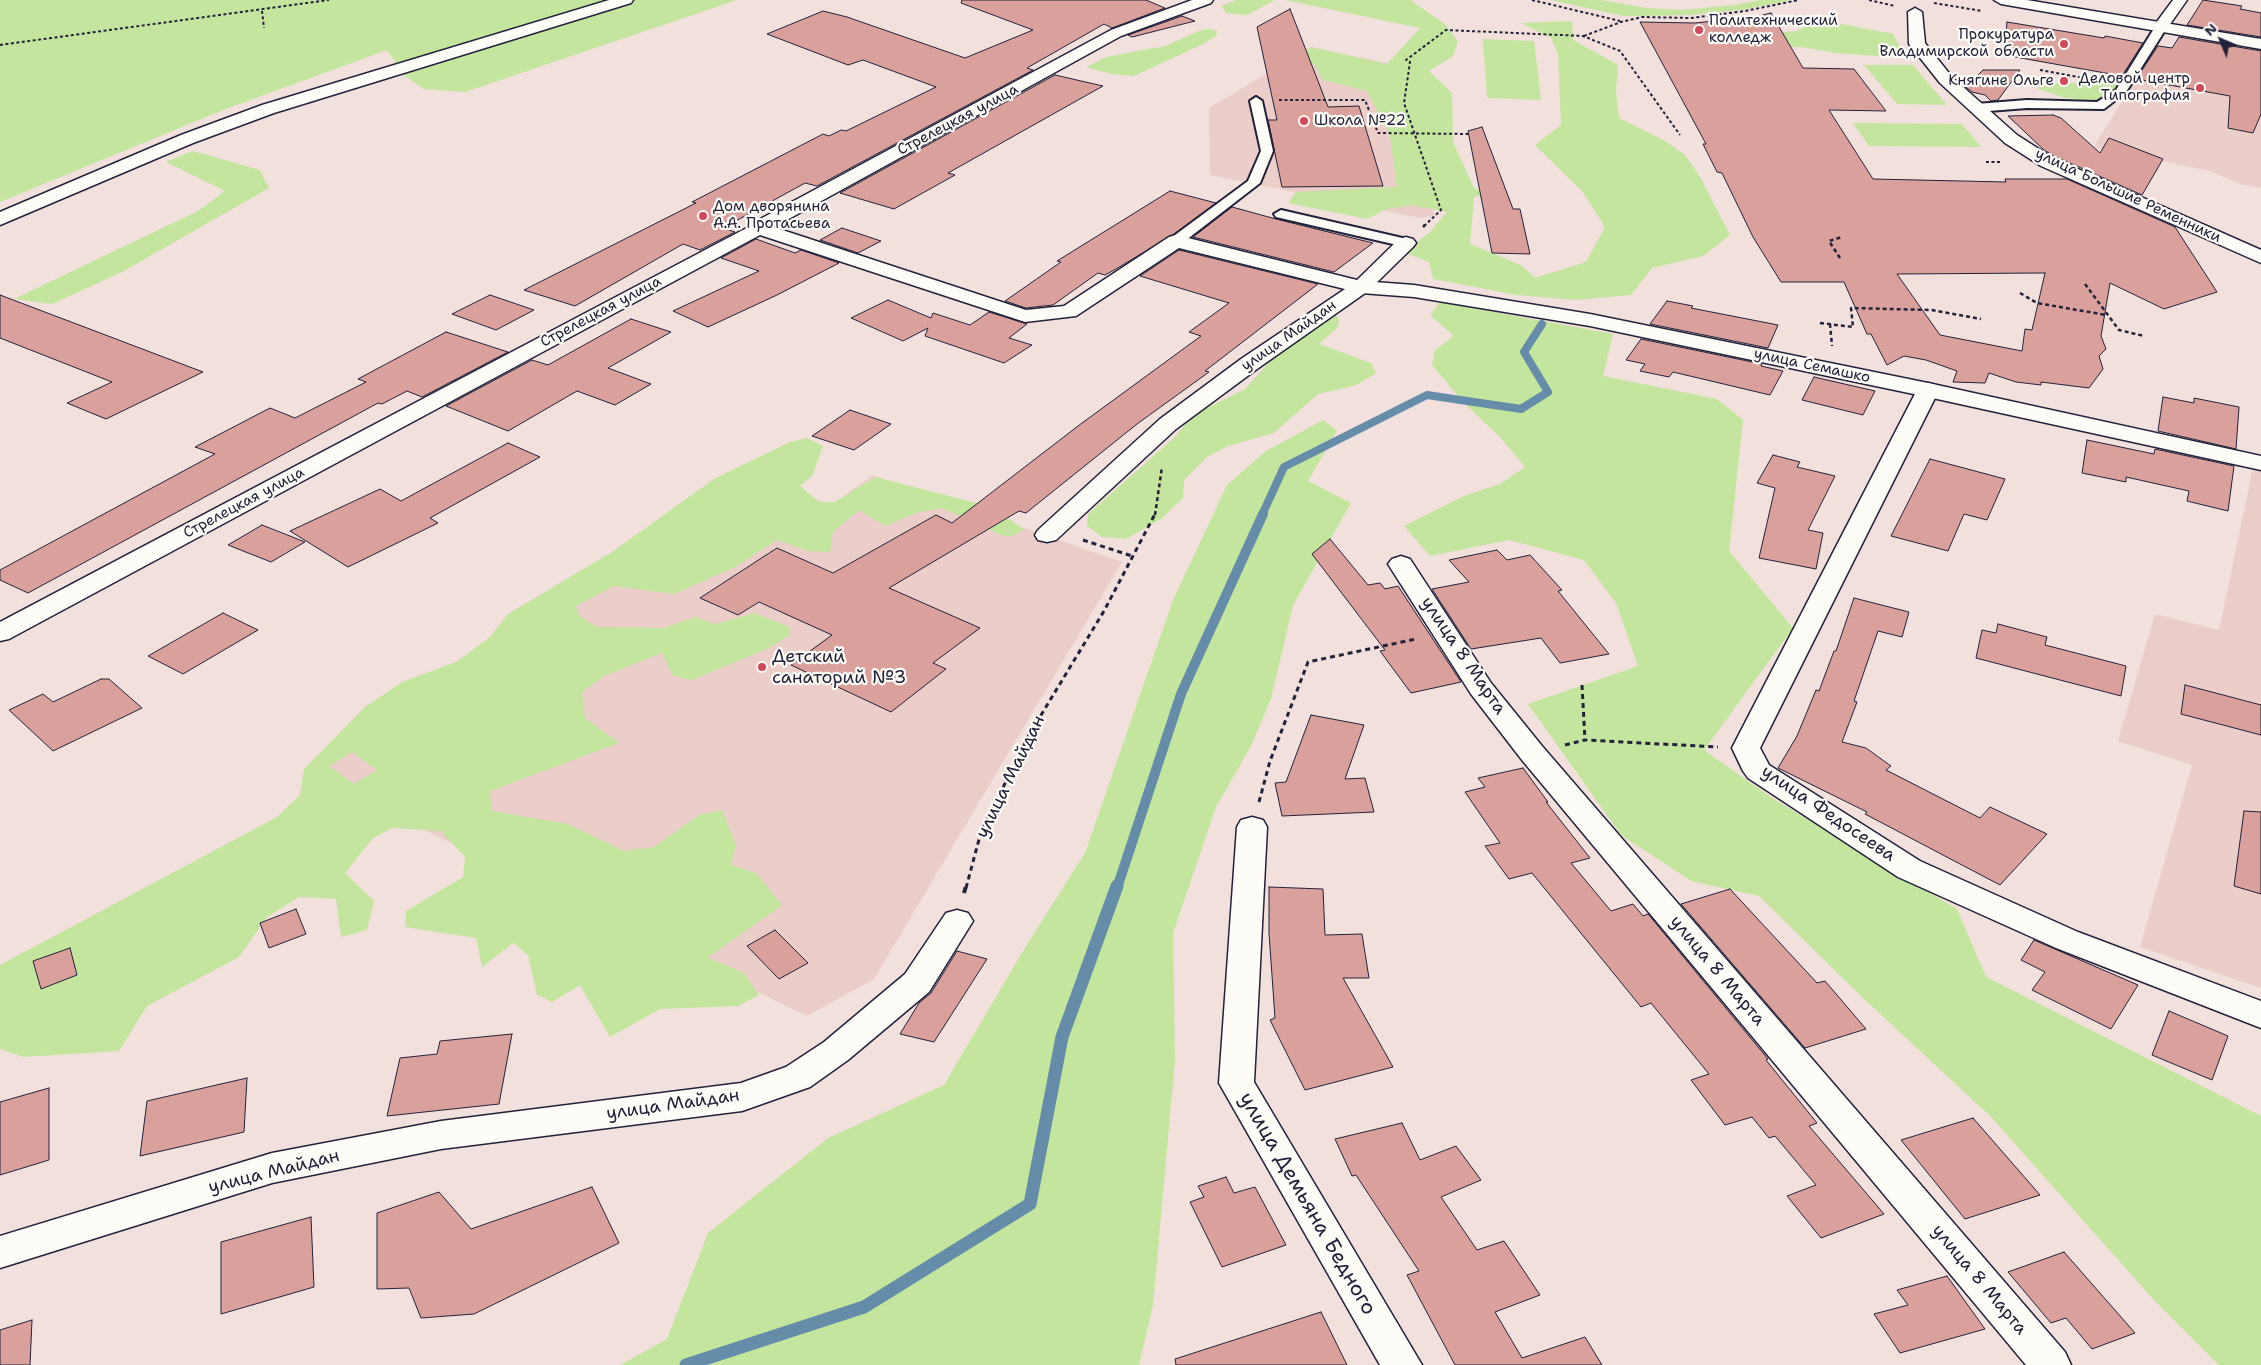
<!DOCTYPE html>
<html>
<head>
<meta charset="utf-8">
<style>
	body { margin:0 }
	#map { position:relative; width:2261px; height:1365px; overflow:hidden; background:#f2e0dc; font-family:"Shantell Sans",sans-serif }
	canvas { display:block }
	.north { position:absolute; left:2196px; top:15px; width:50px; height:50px; -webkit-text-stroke:4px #fdfcf7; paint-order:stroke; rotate:315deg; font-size:14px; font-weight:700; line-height:20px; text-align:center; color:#22223b }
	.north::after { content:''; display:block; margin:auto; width:18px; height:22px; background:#22223b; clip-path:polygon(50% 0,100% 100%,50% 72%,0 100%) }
</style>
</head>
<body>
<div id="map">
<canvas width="2261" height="1365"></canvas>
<div class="north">N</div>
</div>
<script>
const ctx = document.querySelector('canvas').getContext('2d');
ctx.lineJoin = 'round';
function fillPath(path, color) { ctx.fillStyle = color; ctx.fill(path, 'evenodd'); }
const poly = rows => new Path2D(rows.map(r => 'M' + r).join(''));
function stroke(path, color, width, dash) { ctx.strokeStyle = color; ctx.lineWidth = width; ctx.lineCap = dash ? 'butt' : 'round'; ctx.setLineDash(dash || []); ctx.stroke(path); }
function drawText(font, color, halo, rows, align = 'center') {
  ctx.font = font + ' "Shantell Sans",sans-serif'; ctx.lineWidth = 4.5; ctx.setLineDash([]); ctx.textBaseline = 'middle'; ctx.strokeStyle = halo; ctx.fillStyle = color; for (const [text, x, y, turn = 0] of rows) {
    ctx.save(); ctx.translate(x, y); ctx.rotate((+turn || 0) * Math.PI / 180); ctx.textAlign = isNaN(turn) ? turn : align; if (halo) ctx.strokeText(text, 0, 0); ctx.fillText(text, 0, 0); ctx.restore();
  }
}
fillPath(poly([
	[2157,45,2261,63,2261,188,2240,184,2210,171,2094,147],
	[1311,47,1405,67,1403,133,1435,215,1420,218,1210,175,1209,108],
	[2253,468,2261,470,2261,988,2140,947,2192,765,2118,741,2155,614,2219,630],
	[751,475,832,505,872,475,1122,562,874,979,807,1016,305,772]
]), '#ebcdc9');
fillPath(poly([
	[0,0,737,0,465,92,424,89,405,76,387,50,223,110,0,202],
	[1236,0,1275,0,1247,15,1226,13,1221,6],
	[1285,0,1410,0,1446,25,1458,42,1453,56,1429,71,1452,93,1453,142,1474,188,1489,194,1474,197,1470,244,1521,265,1535,278,1586,262,1605,227,1582,191,1535,145,1561,125,1558,54,1551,38,1521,23,1572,21,1573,40,1618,65,1616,91,1619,118,1665,141,1685,155,1700,177,1730,235,1703,256,1652,268,1631,295,1576,300,1517,295,1433,279,1429,262,1403,252,1429,233,1447,212,1412,205,1387,209,1367,219,1288,203,1296,192,1397,187,1390,136,1367,91,1323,80,1314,64,1277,68,1311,47,1387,64,1420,28],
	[1550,0,1601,0,1647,8,1681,10,1734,5,1761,0,1793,0,1741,10,1689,15,1642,16,1624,16],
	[1821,20,1893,34,1901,49,1891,57,1835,53,1801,47,1746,48,1725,37,1796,31],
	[1210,29,1217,31,1216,36,1201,45,1134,76,1111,74,1086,67,1106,57,1165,46,1201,30],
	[1483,39,1534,41,1541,100,1487,98],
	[1864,65,1913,65,1947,105,1897,104],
	[2115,76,2121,82,2116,92,2105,99,2093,101,2065,98,2036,88,2058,83,2100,84],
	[1853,123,1962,124,1981,147,1869,146],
	[193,151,260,170,269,188,122,272,52,304,14,299,198,211,225,191,166,162],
	[1440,302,1613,334,1603,376,1717,399,1743,420,1729,551,1793,628,1704,750,1772,798,1957,909,1986,977,2261,1116,2261,1365,2219,1365,2153,1299,1990,1116,1863,998,1759,896,1691,881,1621,835,1528,704,1638,666,1616,603,1584,560,1509,540,1430,556,1404,526,1464,496,1500,484,1525,467,1500,437,1463,402,1432,365,1435,350,1454,336,1430,315],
	[1334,314,1339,318,1338,327,1319,344,1371,363,1376,373,1357,385,1318,394,1274,433,1228,446,1207,457,1184,480,1183,498,1161,519,1126,539,1102,537,1087,526,1088,514,1176,436,1193,415,1245,389,1292,337],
	[1323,420,1337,431,1308,481,1351,503,1293,605,1271,699,1251,746,1216,807,1173,933,1175,1060,1153,1305,1139,1365,620,1365,667,1339,708,1233,828,1138,944,1085,1026,946,1085,853,1173,600,1227,485,1266,451],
	[807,438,823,446,812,476,800,486,819,502,835,502,875,477,988,506,1024,529,1012,536,1001,535,942,508,916,513,885,526,859,510,833,532,830,552,808,551,777,540,735,567,674,594,614,586,576,606,579,616,597,627,664,628,695,617,715,624,754,613,788,626,790,635,769,648,692,680,673,676,662,653,604,676,582,692,585,718,619,743,490,791,492,811,568,824,624,851,654,847,699,815,722,810,736,845,731,865,756,873,782,905,707,958,743,972,759,995,738,1006,660,1009,610,1037,580,985,552,1002,537,995,528,955,513,943,482,967,476,938,405,927,406,911,463,877,465,857,441,831,392,828,373,838,345,873,374,901,367,930,341,937,336,899,299,897,267,917,239,957,147,1006,119,1051,23,1057,0,1049,0,965,277,817,300,795,304,769,365,707,402,682,456,662,489,638,508,614,612,552,714,479,790,442],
	[352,752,377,770,354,784,329,766]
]), '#c3e59e');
stroke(poly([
	[1262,515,1284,467,1427,395,1521,409,1548,392,1524,352,1542,324]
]), '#658da9', 8);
stroke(poly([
	[1117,888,1181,694,1263,514]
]), '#658da9', 10);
stroke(poly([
	[686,1365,864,1307,1030,1204,1062,1037,1117,886]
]), '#658da9', 13);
const building = poly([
	[962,0,1146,0,1165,8,1112,28,1104,24,1027,68,1033,70,817,186,805,183,723,228,735,232,700,250,683,244,575,306,524,290,696,203,692,202,823,134,829,136,841,130,846,131,936,87,863,60,848,65,767,34,823,11,847,17,965,58,1033,30,961,3,962,0],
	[2203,0,2242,6,2240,9,2261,13,2261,37,2187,25,2203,0],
	[1290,9,1328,107,1359,106,1383,186,1282,187,1268,120,1277,120,1257,27,1290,9],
	[1771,13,1803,68,1854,69,1886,111,1829,110,1873,179,2006,182,2005,179,2067,179,2175,227,2217,292,2164,309,2110,283,2101,336,2106,349,2099,356,2103,369,2089,388,2041,382,2041,385,2016,382,1989,373,1985,383,1953,382,1957,371,1926,360,1904,356,1887,365,1871,334,1867,334,1844,282,1781,282,1753,237,1722,173,1717,172,1703,144,1706,144,1640,22,1695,23,1759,16,1771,13],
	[2045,273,2032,330,2025,329,2022,351,1940,335,1897,274,2045,273],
	[1182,16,1195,21,1132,37,1128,35,1182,16],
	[2007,22,2104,38,2105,36,2143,43,2122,76,2004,55,2007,22],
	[2179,37,2261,51,2261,114,2253,133,2228,128,2230,96,2136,79,2158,46,2172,48,2179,37],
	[1983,70,2020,70,1998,100,1991,101,1985,95,1972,92,1966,87,1983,70],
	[1055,75,1103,86,948,173,955,175,894,209,840,193,1055,75],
	[2053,115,2061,118,2100,153,2109,138,2163,159,2142,195,2054,156,2044,150,2008,116,2053,115],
	[1482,127,1513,209,1520,209,1530,254,1492,253,1468,131,1482,127],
	[1170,191,1216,203,1174,234,1116,269,1105,275,1098,273,1053,305,1026,308,1005,301,1061,262,1057,261,1170,191],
	[1232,207,1276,219,1373,243,1334,272,1193,237,1232,207],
	[842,228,881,241,858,253,820,240,842,228],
	[756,239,795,253,801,250,839,263,777,295,708,327,673,311,759,271,721,258,756,239],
	[1179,250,1318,284,1205,371,1209,372,1137,424,1026,513,1019,511,889,588,980,628,933,663,946,669,891,712,791,665,832,635,759,602,738,615,700,598,777,548,833,573,936,515,952,523,1078,426,1201,336,1189,332,1229,303,1140,276,1179,250],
	[0,295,203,372,106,419,67,403,112,382,0,338,0,295],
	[490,295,534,310,496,330,452,314,490,295],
	[888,300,931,318,933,313,970,325,989,312,1027,324,1009,338,1032,345,1004,363,925,336,928,328,903,341,851,318,888,300],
	[1667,301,1693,306,1691,308,1778,325,1768,348,1650,324,1667,301],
	[631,319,671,332,608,368,651,384,615,405,577,391,508,431,446,406,532,360,548,365,631,319],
	[446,332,508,352,422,397,407,391,382,404,378,403,28,593,0,580,0,570,215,454,195,447,270,408,295,418,366,382,358,379,446,332],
	[1641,339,1762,364,1761,366,1783,371,1770,395,1673,372,1669,377,1640,371,1645,364,1626,360,1641,339],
	[1814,377,1875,391,1863,415,1802,400,1814,377],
	[2163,397,2194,403,2194,398,2239,407,2236,449,2158,431,2163,397],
	[850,410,891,424,854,450,812,436,850,410],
	[2087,440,2154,454,2155,449,2234,466,2228,511,2187,501,2189,491,2126,477,2126,482,2082,473,2087,440],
	[508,443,540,457,430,518,438,523,348,567,290,531,380,489,401,501,508,443],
	[1773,455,1800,462,1797,467,1835,476,1808,530,1823,533,1816,569,1759,558,1775,488,1757,483,1773,455],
	[1930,459,2005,479,1987,520,1964,514,1948,551,1891,536,1930,459],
	[262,525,305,542,271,562,228,545,262,525],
	[1330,539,1368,585,1380,583,1385,589,1398,586,1461,682,1411,693,1380,651,1385,650,1312,554,1330,539],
	[1497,550,1507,560,1530,555,1562,590,1558,591,1609,654,1560,663,1541,638,1471,649,1432,589,1469,582,1449,560,1497,550],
	[1854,598,1909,612,1902,637,1878,631,1854,701,1857,702,1842,742,1866,748,1891,766,1886,770,1980,818,1990,807,2047,834,2000,885,1865,814,1867,812,1778,768,1797,736,1816,690,1819,691,1834,651,1836,651,1854,598],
	[223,613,258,630,183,674,148,656,223,613],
	[1998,624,2047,637,2045,645,2126,666,2121,696,1976,658,1982,630,1996,633,1998,624],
	[101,679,109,679,142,708,53,751,9,710,43,694,53,702,101,679],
	[2185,685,2261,705,2261,735,2181,714,2185,685],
	[1311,715,1364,725,1345,779,1365,778,1374,812,1282,816,1275,783,1286,782,1311,715],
	[1523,768,1548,802,1546,802,1590,858,1571,863,1611,911,1633,904,1643,916,1648,914,1768,1059,1766,1060,1817,1123,1809,1126,1884,1214,1821,1238,1787,1196,1816,1185,1775,1136,1769,1138,1752,1117,1725,1125,1691,1080,1709,1074,1651,1003,1641,1007,1532,873,1509,879,1485,846,1500,843,1465,792,1485,787,1478,778,1523,768],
	[2244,811,2261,812,2261,894,2234,886,2244,811],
	[1269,887,1323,889,1325,935,1362,934,1369,978,1343,978,1393,1067,1305,1090,1270,1020,1275,1018,1269,933,1269,887],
	[1730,889,1817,983,1825,981,1866,1029,1805,1048,1681,904,1730,889],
	[296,909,306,934,269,948,260,923,296,909],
	[775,930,808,963,779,979,747,946,775,930],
	[2034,940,2138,985,2111,1029,2032,990,2045,972,2021,960,2034,940],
	[70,948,77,975,41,989,33,961,70,948],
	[957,951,987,959,934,1042,900,1034,919,1003,931,993,957,951],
	[2169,1011,2228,1036,2212,1080,2152,1055,2169,1011],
	[512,1034,499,1104,387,1116,400,1058,437,1054,440,1041,512,1034],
	[247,1078,244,1132,140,1156,147,1101,247,1078],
	[49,1088,49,1160,0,1175,0,1102,49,1088],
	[1973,1118,2040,1195,1965,1219,1901,1140,1973,1118],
	[1402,1123,1420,1160,1456,1146,1481,1180,1441,1197,1477,1250,1504,1241,1540,1295,1495,1312,1522,1358,1585,1337,1602,1365,1455,1365,1407,1275,1419,1271,1356,1175,1352,1176,1335,1139,1402,1123],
	[1226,1177,1234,1193,1255,1187,1286,1245,1222,1267,1190,1202,1204,1197,1198,1186,1226,1177],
	[592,1187,619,1243,474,1314,421,1318,409,1288,377,1289,377,1213,439,1192,471,1229,592,1187],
	[311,1217,314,1287,221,1314,221,1242,311,1217],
	[2064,1252,2135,1333,2092,1349,2066,1318,2051,1323,2008,1272,2064,1252],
	[1947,1276,1985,1329,1900,1353,1874,1314,1908,1305,1897,1290,1947,1276],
	[1321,1312,1347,1365,1176,1365,1175,1359,1321,1312],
	[32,1320,30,1365,0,1365,0,1330,32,1320]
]);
fillPath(building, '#daa09c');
stroke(building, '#22223b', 1);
const service = poly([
	[2161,24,2167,27,2126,92,2104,109,2027,108,1976,112,1970,108,1976,104,2027,100,2097,102,2116,90,2155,27,2161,24],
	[1256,97,1262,101,1273,151,1260,183,1181,244,1171,244,1169,241,1171,238,1248,181,1261,151,1250,101,1256,97],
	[1281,210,1411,240,1413,243,1406,247,1276,217,1274,214,1281,210]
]);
const minor = poly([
	[609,0,633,0,631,3,274,113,193,143,0,225,0,212,181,135,262,105,609,0],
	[1192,0,1213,0,1211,3,1121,36,765,232,758,234,751,232,748,228,751,224,1111,30,1192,0],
	[2173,0,2187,0,2166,30,2156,30,2153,27,2173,0],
	[1915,8,1922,12,1925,43,1952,77,2017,135,2053,158,2261,250,2261,263,2041,166,2005,143,1940,83,1909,44,1908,12,1915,8],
	[1406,237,1413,239,1416,243,1413,247,1368,291,1257,369,1176,429,1056,540,1047,542,1038,540,1035,535,1038,530,1160,419,1241,359,1354,283,1399,239,1406,237],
	[1928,383,1936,385,1939,390,1760,748,1769,765,1920,861,2078,932,2261,1001,2261,1028,2056,948,1898,877,1748,778,1743,771,1732,748,1917,390,1920,385,1928,383],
	[1401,556,1410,559,1491,683,1542,746,2065,1352,2071,1365,2026,1365,1522,760,1471,694,1388,564,1392,559,1401,556],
	[1252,817,1263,820,1267,827,1254,1082,1422,1365,1380,1365,1219,1083,1237,827,1241,820,1252,817],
	[957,910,968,913,973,921,929,992,848,1060,810,1087,742,1111,441,1149,272,1183,0,1268,0,1236,272,1153,441,1121,741,1083,786,1067,824,1042,905,974,946,913,957,910]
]);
const tertiary = poly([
	[758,222,1026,310,1064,306,1169,237,1176,235,1361,281,1414,285,1590,314,1928,383,2261,456,2261,470,1928,397,1590,326,1414,297,1361,293,1179,248,1076,316,1025,322,760,235,9,639,0,641,0,622,758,222]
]);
const secondary = poly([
	[1994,0,2027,0,2261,39,2261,49,2001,4,1994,0]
]);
stroke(service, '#22223b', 4);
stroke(minor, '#22223b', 3);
stroke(tertiary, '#22223b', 3);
stroke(secondary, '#22223b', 3);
stroke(poly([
	[1532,0,1620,21],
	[1869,0,1895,6],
	[1934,3,1982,11],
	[262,11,264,28],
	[1584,36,1621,22,1642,17,1691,18,1745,11,1799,0],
	[0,45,329,0],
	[2040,70,2084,78,2096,83],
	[2087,78,2101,77],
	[1279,100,1365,100,1378,133,1470,134],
	[1986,162,2000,162],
	[1424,226,1441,210,1404,103,1410,62,1406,60,1446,30,1583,36,1620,51,1680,135]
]), '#22223b', 2, [3, 2.5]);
stroke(poly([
	[1423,227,1425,225],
	[1840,258,1829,241,1842,237],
	[2085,284,2119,330,2144,336],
	[2020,293,2037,303,2106,315],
	[1820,323,1853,327,1851,308,1932,310,1981,319],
	[1830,324,1832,346],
	[1155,515,1162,467]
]), '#22223b', 2.5, [4, 3]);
stroke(poly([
	[1083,540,1132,556],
	[1582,685,1585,740],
	[1565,745,1585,740,1718,747],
	[1259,802,1270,761,1308,662,1416,639],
	[966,888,981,832,1029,735,1104,611,1155,514]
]), '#22223b', 3, [5, 4]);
stroke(poly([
	[964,893,966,886]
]), '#22223b', 4, [6, 5]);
fillPath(service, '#fdfcf7');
fillPath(minor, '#fdfcf7');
fillPath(tertiary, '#fdfcf7');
fillPath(secondary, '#fdfcf7');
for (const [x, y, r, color] of [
	[1699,30,5,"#d1495b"],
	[2064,44,5,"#d1495b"],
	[2064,81,5,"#d1495b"],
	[2200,88,5,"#d1495b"],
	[1304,121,5,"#d1495b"],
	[703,216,5,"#d1495b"],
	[762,667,5,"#d1495b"]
]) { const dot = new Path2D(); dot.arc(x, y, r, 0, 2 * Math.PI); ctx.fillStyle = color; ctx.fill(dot); stroke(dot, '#fdfcf7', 2); }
drawText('15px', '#22223b', '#fdfcf7', [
	["Политехнический",1709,21],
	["колледж",1709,38],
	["Прокуратура",2054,35,"right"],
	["Владимирской области",2054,52,"right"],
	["Деловой центр",2190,79,"right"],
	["Типография",2190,96,"right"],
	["Княгине Ольге",2054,81,"right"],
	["Школа №22",1314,121],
	["Дом дворянина",713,207],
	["А.А. Протасьева",713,224]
], 'left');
drawText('15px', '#22223b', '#fdfcf7', [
	["Стрелецкая улица",958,120,-28],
	["улица Большие Ременники",2128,196,25],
	["Стрелецкая улица",601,312,-28],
	["улица Майдан",1289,336,-35],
	["улица Семашко",1812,366,12],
	["Стрелецкая улица",244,503,-28]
]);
drawText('18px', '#22223b', '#fdfcf7', [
	["улица 8 Марта",1463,656,56],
	["улица Майдан",1011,777,-64],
	["улица Федосеева",1828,814,34],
	["улица 8 Марта",1717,971,50],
	["улица Майдан",673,1105,-8],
	["улица Майдан",274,1172,-14],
	["улица 8 Марта",1979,1280,50]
]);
drawText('18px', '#22223b', '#fdfcf7', [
	["Детский",772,657],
	["санаторий №3",772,678]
], 'left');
drawText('21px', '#22223b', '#fdfcf7', [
	["улица Демьяна Бедного",1307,1204,60]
]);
</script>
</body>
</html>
